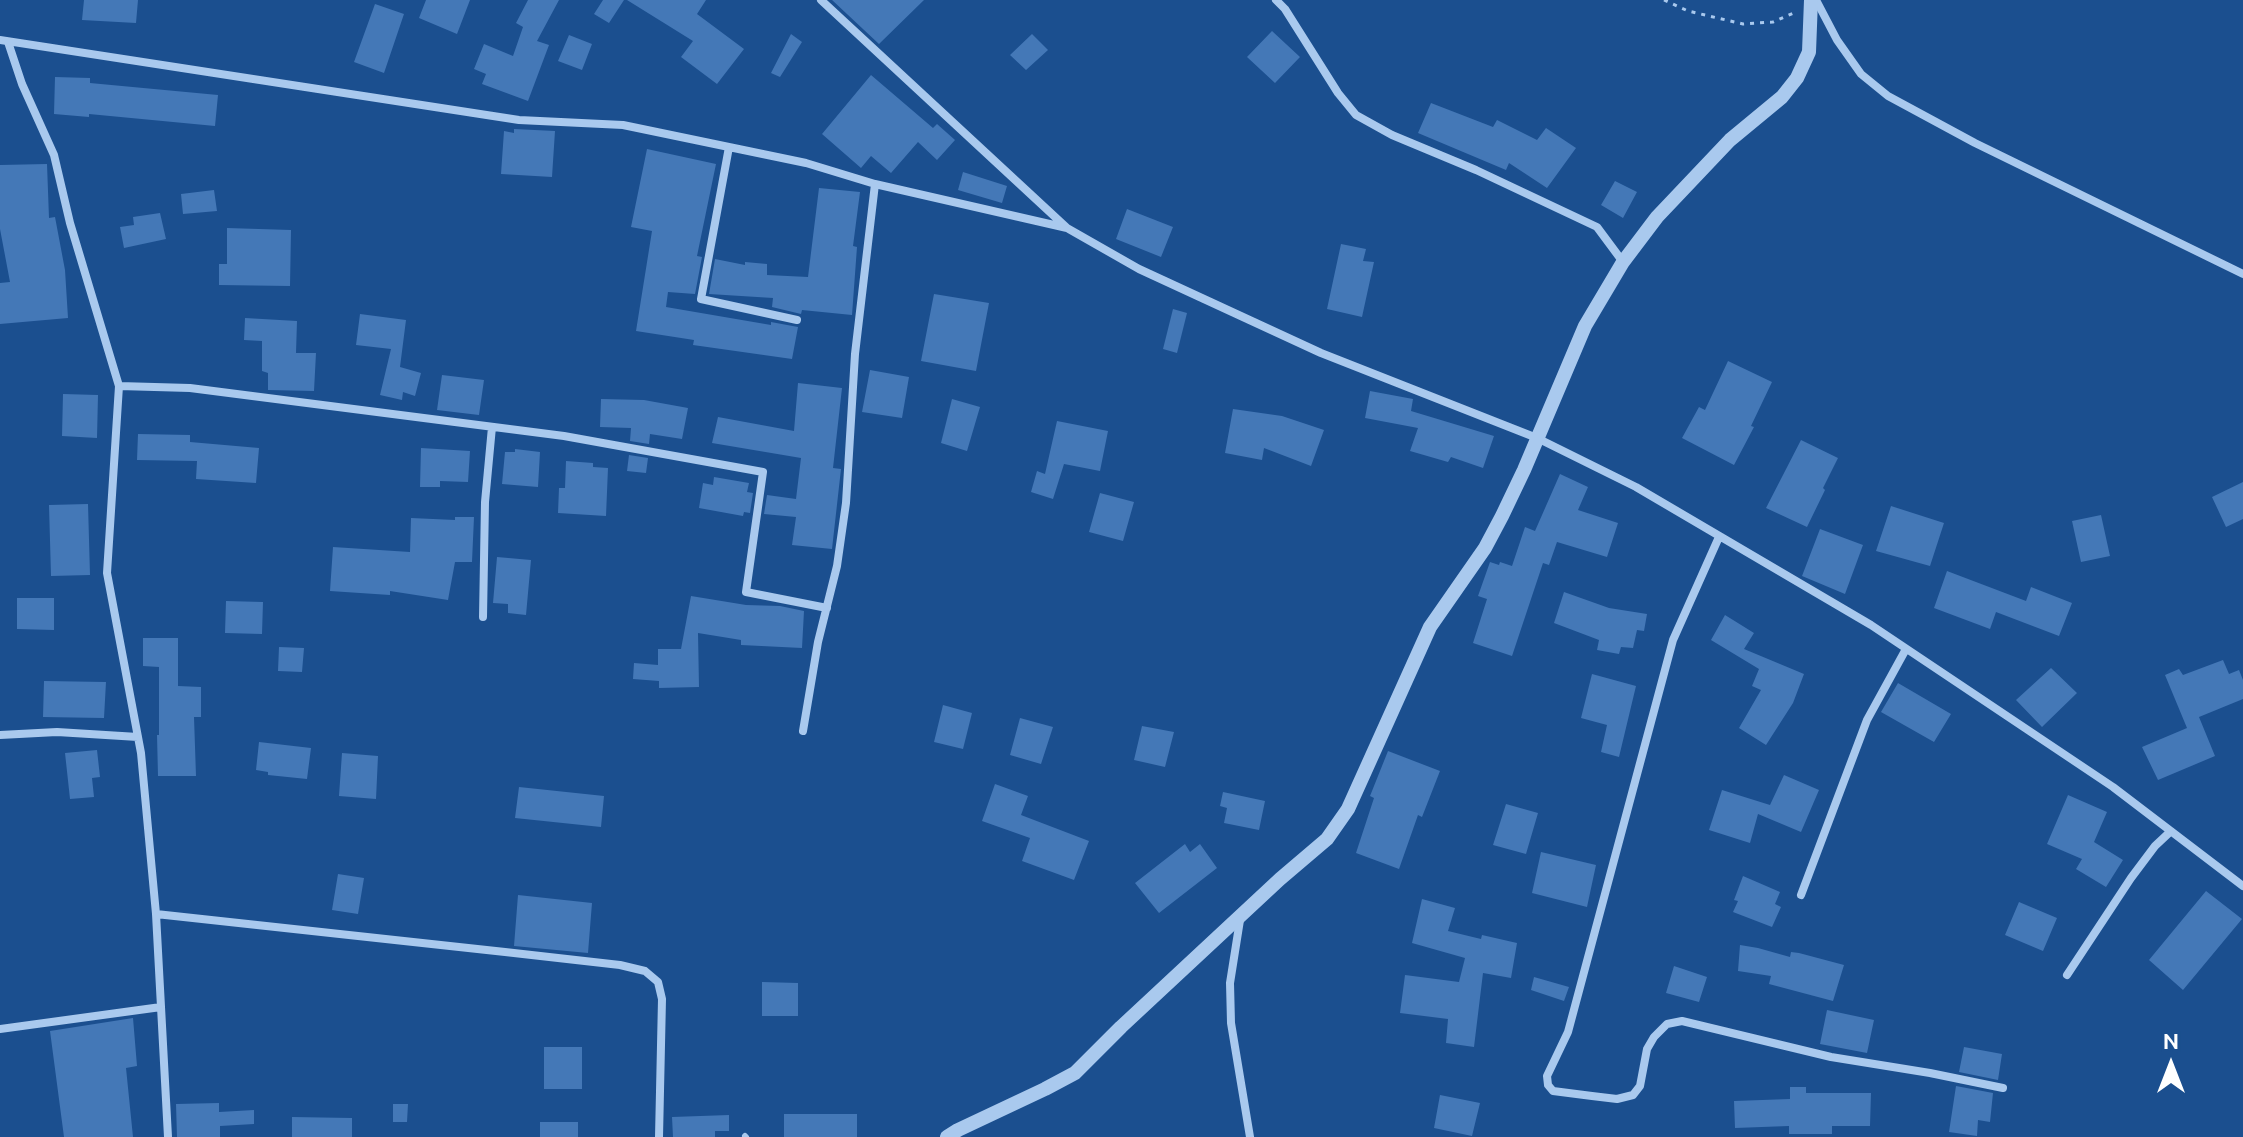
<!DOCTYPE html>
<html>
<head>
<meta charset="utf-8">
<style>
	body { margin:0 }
	#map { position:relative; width:2243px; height:1137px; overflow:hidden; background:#1b4f8f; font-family:Ubuntu,sans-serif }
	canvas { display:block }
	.north { position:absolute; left:2131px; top:1025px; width:80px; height:80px; -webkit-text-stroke:6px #1b4f8f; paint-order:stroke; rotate:0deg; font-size:22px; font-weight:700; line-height:32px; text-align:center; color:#fff }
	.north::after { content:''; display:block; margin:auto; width:28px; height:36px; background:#fff; clip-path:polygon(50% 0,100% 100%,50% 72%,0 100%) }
</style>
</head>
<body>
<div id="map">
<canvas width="2243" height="1137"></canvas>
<div class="north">N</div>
</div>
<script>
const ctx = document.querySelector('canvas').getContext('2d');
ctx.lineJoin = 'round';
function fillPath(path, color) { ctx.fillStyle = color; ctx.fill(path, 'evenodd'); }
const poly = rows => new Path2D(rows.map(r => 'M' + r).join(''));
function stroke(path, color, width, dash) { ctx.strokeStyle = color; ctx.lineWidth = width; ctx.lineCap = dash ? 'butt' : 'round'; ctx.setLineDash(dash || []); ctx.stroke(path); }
fillPath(poly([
	[84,0,138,0,136,23,82,20],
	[426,0,470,0,457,34,419,18],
	[528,0,559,0,537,41,549,45,528,101,482,84,486,74,474,69,484,44,513,56,523,27,516,23],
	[603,0,624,0,609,23,594,14],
	[627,0,706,0,697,14,744,49,717,84,681,57,693,41],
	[832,0,924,0,879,44],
	[375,4,404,14,384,73,354,62],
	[1272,31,1300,57,1275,83,1247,57],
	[791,34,802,42,780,77,771,73],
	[1032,34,1048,50,1026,70,1010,55],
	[569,35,592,44,582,70,558,61],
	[871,75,933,128,937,124,955,140,937,160,918,142,891,173,871,156,861,168,822,134],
	[55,77,90,78,90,83,218,95,215,126,89,114,89,117,54,114],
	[1431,103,1493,127,1497,120,1537,140,1546,128,1576,148,1547,188,1509,163,1506,170,1418,133],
	[514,129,555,131,552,177,501,174,504,131,514,133],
	[647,149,716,164,697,256,702,257,695,294,668,292,666,307,771,325,771,322,798,327,792,359,693,345,694,340,636,331,652,231,631,227],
	[47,164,49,218,55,217,65,270,68,318,0,324,0,283,10,282,0,229,0,165],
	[963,172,1007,186,1002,203,958,190],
	[1615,181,1637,192,1623,218,1601,205],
	[819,188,860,192,853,246,857,247,852,315,802,310,801,314,772,307,773,298,709,294,715,259,745,265,745,262,767,264,767,275,808,277],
	[214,190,217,211,183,214,181,194],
	[1127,209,1173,227,1161,257,1116,239],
	[160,213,166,239,124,248,120,227,134,225,133,217],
	[227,228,291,230,290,286,219,285,219,264,227,264],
	[1341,244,1366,249,1363,261,1374,262,1362,317,1327,309],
	[934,294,989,303,976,371,921,361],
	[1173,309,1187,313,1177,353,1163,349],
	[360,314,406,320,400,367,421,373,415,396,403,392,402,400,380,395,391,349,356,345],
	[245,318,297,321,296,353,316,353,314,391,268,390,268,373,262,371,262,341,244,340],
	[1728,361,1772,382,1751,426,1754,427,1734,465,1682,438,1699,407,1705,410],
	[870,370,909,377,902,418,862,412],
	[442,375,484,380,479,415,437,410],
	[798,383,842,388,833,468,841,469,832,549,792,545,796,517,764,514,767,495,796,499,801,458,712,443,718,417,794,431],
	[1370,391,1413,399,1411,411,1494,436,1483,468,1451,457,1448,462,1410,451,1418,428,1365,418],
	[63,394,98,395,97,438,62,436],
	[601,399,644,400,688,408,682,439,650,434,649,444,630,441,631,428,600,427],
	[952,399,980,407,967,451,941,443],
	[1233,409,1282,416,1324,430,1311,466,1264,448,1262,460,1225,453],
	[1057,421,1108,431,1100,471,1064,464,1053,499,1031,492,1037,471,1045,474],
	[138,434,190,435,190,442,259,448,256,483,196,479,197,461,137,460],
	[1801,440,1838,458,1823,488,1825,490,1807,527,1766,508],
	[421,448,470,451,468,482,440,481,440,487,420,487],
	[515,449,540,452,538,487,502,484,505,452,515,452],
	[629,455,648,458,646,473,627,471],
	[566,461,593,463,593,467,608,468,606,516,558,513,559,488,565,488],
	[1560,474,1588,487,1578,510,1618,523,1607,557,1557,542,1549,565,1543,563,1512,656,1473,643,1487,599,1478,596,1490,562,1499,565,1500,562,1512,566,1525,527,1535,531],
	[714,477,749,483,747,492,753,493,750,513,744,512,743,516,699,508,703,483,713,485],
	[2243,482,2243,519,2226,527,2212,497],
	[1100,493,1134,502,1123,541,1089,532],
	[88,504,90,575,51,576,49,505],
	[1891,506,1944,523,1930,566,1876,551],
	[2101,515,2110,556,2081,562,2072,521],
	[455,517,474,517,472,562,455,562,448,600,390,591,390,595,330,591,333,547,410,552,411,518,455,520],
	[1820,529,1863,545,1845,594,1802,576],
	[497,557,531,560,526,615,508,613,508,604,493,603],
	[1947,571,2026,601,2031,587,2072,603,2059,636,1996,612,1990,629,1934,608],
	[1564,592,1609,608,1647,614,1644,631,1637,630,1633,648,1621,647,1619,654,1597,650,1599,640,1554,623],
	[691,596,746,605,780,606,804,611,802,648,741,645,741,640,698,633,699,687,659,688,659,681,633,679,634,663,658,665,658,649,681,649],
	[17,598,54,598,54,630,17,629],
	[226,601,263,602,262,634,225,633],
	[1725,615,1754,633,1744,649,1804,674,1793,703,1766,745,1739,728,1761,690,1752,686,1759,669,1711,640],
	[143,638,178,638,178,686,201,687,201,717,194,717,196,776,158,776,157,735,159,735,159,667,143,666],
	[279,647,304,648,302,672,278,671],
	[2223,660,2229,674,2239,670,2243,680,2243,699,2199,717,2215,756,2158,780,2142,747,2187,728,2165,675,2179,669,2183,675],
	[2051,668,2077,693,2042,727,2016,700],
	[1592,674,1636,686,1619,757,1601,752,1607,725,1581,718],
	[44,681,106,682,104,718,43,717],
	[1898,683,1951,714,1934,742,1881,712],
	[943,705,972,713,963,749,934,742],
	[1020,718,1053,727,1041,764,1010,755],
	[1142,726,1174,732,1165,767,1134,760],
	[259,742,311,748,307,779,268,775,268,772,256,770],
	[97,750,100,777,92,778,94,797,70,799,65,753],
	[1388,751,1440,771,1422,817,1418,815,1399,869,1356,853,1374,798,1370,796],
	[342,753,378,756,376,799,339,796],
	[1784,775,1819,790,1801,832,1758,814,1750,843,1709,830,1722,790,1770,805],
	[995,784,1028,796,1021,815,1089,841,1074,880,1022,861,1030,838,982,821],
	[519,787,604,796,601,827,515,818],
	[1223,792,1265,801,1259,830,1224,823,1227,808,1220,806],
	[2068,795,2107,812,2094,842,2123,860,2106,887,2076,869,2082,859,2047,844],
	[1506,804,1538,813,1526,854,1493,845],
	[1185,844,1190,852,1200,844,1217,868,1159,913,1135,883],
	[1541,852,1596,865,1587,907,1532,893],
	[338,874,364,878,358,914,332,910],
	[1743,876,1780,892,1775,904,1781,907,1772,927,1733,912,1738,901,1734,900],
	[2206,891,2242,919,2183,990,2149,960],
	[518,895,592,903,588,953,514,946],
	[1422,899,1455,908,1448,931,1481,939,1482,935,1517,943,1511,978,1483,973,1474,1047,1446,1043,1448,1019,1400,1013,1405,975,1459,982,1465,958,1412,943],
	[2019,902,2057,918,2043,951,2005,935],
	[1740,945,1758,948,1790,957,1791,952,1799,953,1844,965,1833,1001,1769,984,1771,976,1738,971],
	[1674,966,1707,977,1699,1002,1666,993],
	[1534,977,1569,987,1564,1001,1531,990],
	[762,982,798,983,798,1016,762,1016],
	[1827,1010,1874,1020,1867,1053,1820,1044],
	[133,1018,137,1066,126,1068,133,1137,64,1137,50,1031],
	[544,1047,582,1047,582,1089,544,1089],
	[1964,1047,2002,1054,1998,1080,1959,1072],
	[1956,1086,1993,1093,1990,1122,1978,1120,1977,1136,1949,1132],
	[1790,1087,1806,1087,1806,1093,1871,1093,1870,1126,1832,1126,1832,1134,1789,1134,1789,1126,1735,1128,1734,1101,1790,1099],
	[1440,1095,1480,1103,1472,1136,1434,1128],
	[219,1103,219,1112,254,1110,254,1124,220,1126,220,1137,177,1137,176,1104],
	[393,1104,408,1104,407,1122,393,1122],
	[784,1114,857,1114,857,1137,784,1137],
	[729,1115,729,1131,715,1131,715,1137,673,1137,672,1117],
	[292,1117,352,1118,352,1137,292,1137],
	[540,1122,578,1122,578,1137,540,1137]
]), '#4478b7');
stroke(poly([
	[1664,0,1688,11,1743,24,1773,22,1796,12]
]), '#a9c9ee', 3, [4, 6]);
stroke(poly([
	[745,1136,746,1137]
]), '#a9c9ee', 6);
stroke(poly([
	[821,0,1067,228],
	[1276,0,1285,9,1338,93,1356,115,1392,135,1476,170,1597,227,1623,262],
	[1816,0,1837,40,1861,74,1888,96,1975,143,2243,274],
	[0,40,519,120,623,125,806,163,875,184,1067,228,1139,269,1321,353,1537,438,1636,487,1871,625,2113,787,2243,886],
	[8,42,22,84,54,155,70,223,119,386,107,573,141,753,156,914,168,1137],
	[729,147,701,299,797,320],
	[119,386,190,388,564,436,763,472,746,592,827,608],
	[1719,537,1673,640,1568,1032,1547,1076,1548,1085,1553,1091,1592,1096,1617,1099,1633,1095,1640,1086,1647,1049,1654,1037,1667,1024,1682,1021,1831,1057,1930,1073,2003,1088],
	[483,617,485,502,492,427],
	[803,731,818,642,837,566,846,503,855,354,875,184],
	[0,735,57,732,138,737],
	[1801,895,1867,720,1906,649],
	[156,914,505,952,620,965,645,971,658,982,662,999,659,1137],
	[1240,920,1230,983,1231,1023,1250,1137],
	[2067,975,2131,878,2155,846,2171,831],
	[0,1029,161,1007]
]), '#a9c9ee', 8);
stroke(poly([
	[947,1137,958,1130,1045,1089,1075,1073,1121,1027,1280,879,1327,839,1348,809,1430,627,1485,548,1502,516,1524,470,1585,326,1623,262,1657,217,1730,140,1782,97,1797,78,1809,52,1811,0]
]), '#a9c9ee', 14);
</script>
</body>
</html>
